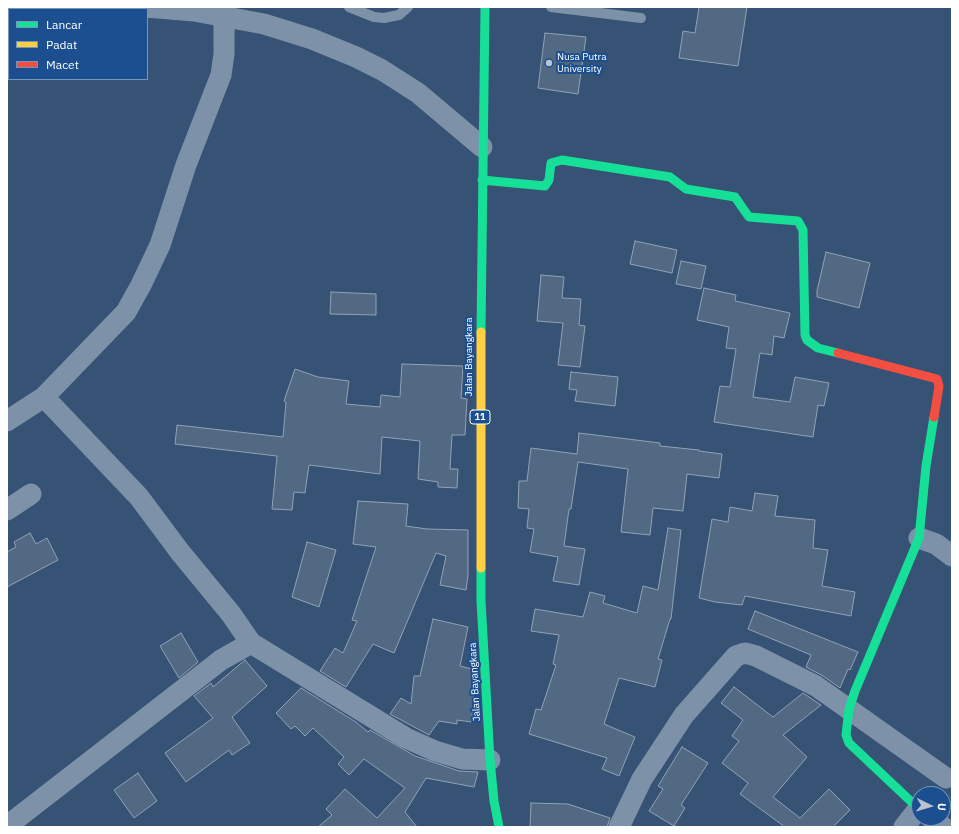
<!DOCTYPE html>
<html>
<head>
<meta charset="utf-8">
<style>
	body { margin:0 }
	#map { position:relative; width:959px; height:834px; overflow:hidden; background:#365274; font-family:"IBM Plex Sans",sans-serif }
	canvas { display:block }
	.frame { position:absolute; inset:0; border:8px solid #fff; pointer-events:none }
	.legend { position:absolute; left:8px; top:8px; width:140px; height:72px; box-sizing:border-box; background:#1b4f8f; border:1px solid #7695bc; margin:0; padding:5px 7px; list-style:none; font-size:12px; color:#fff }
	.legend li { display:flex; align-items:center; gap:8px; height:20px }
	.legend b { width:20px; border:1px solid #7695bc }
	.north { position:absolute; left:911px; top:786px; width:40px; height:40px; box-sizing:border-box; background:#1b4f8f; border:1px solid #7695bc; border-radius:50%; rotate:95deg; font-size:11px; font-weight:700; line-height:16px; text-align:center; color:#fff }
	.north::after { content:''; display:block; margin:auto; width:14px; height:18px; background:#b9c2ce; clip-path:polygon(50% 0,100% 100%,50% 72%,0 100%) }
</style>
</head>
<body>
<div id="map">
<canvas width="959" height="834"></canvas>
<div class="frame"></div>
<ul class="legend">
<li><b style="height:5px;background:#16e098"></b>Lancar</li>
<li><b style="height:5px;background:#ffcf43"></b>Padat</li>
<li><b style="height:5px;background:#f24e42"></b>Macet</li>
</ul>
<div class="north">U</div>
</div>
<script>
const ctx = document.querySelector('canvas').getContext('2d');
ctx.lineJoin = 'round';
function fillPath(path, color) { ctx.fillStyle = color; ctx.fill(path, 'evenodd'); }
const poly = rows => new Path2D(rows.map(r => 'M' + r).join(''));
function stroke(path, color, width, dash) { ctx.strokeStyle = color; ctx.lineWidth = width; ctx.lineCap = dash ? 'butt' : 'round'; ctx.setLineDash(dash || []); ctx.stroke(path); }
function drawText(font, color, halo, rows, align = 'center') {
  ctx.font = font + ' "IBM Plex Sans",sans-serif'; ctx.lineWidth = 4; ctx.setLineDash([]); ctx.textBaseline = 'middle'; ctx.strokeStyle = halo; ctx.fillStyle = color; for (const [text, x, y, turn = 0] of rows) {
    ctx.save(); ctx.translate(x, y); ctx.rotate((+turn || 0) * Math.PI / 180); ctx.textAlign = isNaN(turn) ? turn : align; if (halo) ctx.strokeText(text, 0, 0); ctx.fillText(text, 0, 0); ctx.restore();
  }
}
const building = poly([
	[699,7,747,7,738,66,679,58,683,31,695,33,699,7],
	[545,33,586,37,578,94,538,88,545,33],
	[635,241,677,250,672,273,630,264,635,241],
	[826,252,870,263,859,308,817,297,817,291,826,252],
	[681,261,706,266,701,289,676,284,681,261],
	[541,275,564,277,562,298,581,299,579,325,585,326,580,367,558,365,563,323,537,321,541,275],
	[704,288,736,295,735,301,790,313,784,338,774,336,772,355,760,353,753,397,790,402,795,377,829,383,824,406,818,405,813,437,714,422,720,386,730,387,736,349,726,348,729,327,697,320,704,288],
	[331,292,376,294,376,315,330,314,331,292],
	[402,364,463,366,461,398,467,399,465,435,452,435,450,469,458,469,457,488,438,487,438,482,418,479,420,441,382,437,380,474,309,465,305,493,294,492,292,510,272,509,277,456,175,444,177,425,283,437,286,402,284,401,295,369,318,377,349,381,346,404,380,407,381,395,400,397,402,364],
	[571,372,618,377,615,406,575,401,577,390,569,389,571,372],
	[579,433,660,443,660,446,699,450,699,451,722,454,719,478,687,474,683,511,653,508,650,535,621,532,628,469,578,462,571,509,569,509,564,546,585,549,579,585,553,581,558,557,530,552,534,529,527,528,529,509,518,508,519,481,527,481,531,448,577,454,579,433],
	[755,493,778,496,775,516,815,520,813,548,828,550,822,586,855,592,851,616,745,596,742,605,715,602,699,598,712,519,728,522,730,507,752,511,755,493],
	[358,501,408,504,406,526,427,529,468,530,468,576,466,590,440,585,446,556,436,553,394,653,373,644,346,687,320,671,335,648,343,653,357,621,352,620,376,547,353,544,358,501],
	[668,528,681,530,671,619,670,619,658,659,662,660,655,687,619,678,604,724,635,737,619,776,602,769,607,758,529,734,536,709,541,710,556,665,553,664,559,635,531,631,535,609,583,617,590,592,605,596,603,603,637,613,643,586,658,590,668,528],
	[30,533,36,544,47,538,58,560,7,587,7,552,16,547,14,542,30,533],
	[307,542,336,550,319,607,292,597,307,542],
	[755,611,858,652,850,670,848,669,840,688,823,676,806,667,811,655,748,629,755,611],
	[433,619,468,627,460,666,472,669,474,702,471,722,457,720,457,724,439,721,429,735,390,714,401,698,411,704,414,676,420,676,433,619],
	[181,633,198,662,179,678,160,646,181,633],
	[245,660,267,686,232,717,250,743,232,755,229,750,186,782,165,753,213,718,194,696,211,683,213,687,245,660],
	[734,687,773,717,803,693,821,705,783,735,807,757,773,797,800,818,829,789,850,810,833,827,785,827,740,794,748,783,722,763,739,741,732,736,743,720,721,703,734,687],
	[301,688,356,722,368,732,370,730,415,756,459,771,478,772,474,787,426,778,405,812,417,827,318,827,332,815,326,809,345,789,377,818,405,788,364,759,349,775,338,764,344,757,313,728,305,736,295,726,291,729,276,713,301,688],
	[682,747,708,763,681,805,685,808,674,826,649,811,663,789,658,786,682,747],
	[138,773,157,801,134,818,114,790,138,773],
	[531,803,568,804,610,818,607,827,530,827,531,803]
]);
fillPath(building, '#526984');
stroke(building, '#92a2b6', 1);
stroke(poly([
	[349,7,374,17,384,18,399,15,408,7],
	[551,7,641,18]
]), '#7d92a8', 10);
stroke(poly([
	[146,7,194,11,264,24,312,39,356,57,382,70,418,93,482,147],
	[44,397,139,497,180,552,231,614,251,643],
	[7,421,44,397,126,312,141,285,160,245,186,165,221,75,224,54,224,15],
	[7,510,31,494],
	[919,538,936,544,952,556],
	[931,818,943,827],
	[7,826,221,660,251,643,406,738,435,751,462,759,490,760],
	[619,827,642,779,684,715,736,656,745,653,756,656,816,686,946,778],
	[904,827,919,808]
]), '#7d92a8', 21);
stroke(poly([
	[482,180,545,186,549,180,551,163,562,160,670,177,686,189,735,197,749,217,798,221,803,230,805,335,807,340,818,348,838,353],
	[481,332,485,7],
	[481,568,481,601,490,760,494,801,499,827],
	[919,809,849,743,846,735,849,709,855,691,919,538,926,466,934,417]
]), '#16e098', 9);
stroke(poly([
	[481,332,481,568]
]), '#ffcf43', 9);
stroke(poly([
	[838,353,937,379,939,386,934,417]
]), '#f24e42', 9);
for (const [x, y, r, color] of [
	[549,63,4,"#b9c2ce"]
]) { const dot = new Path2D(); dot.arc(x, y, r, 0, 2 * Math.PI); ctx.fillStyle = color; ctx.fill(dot); stroke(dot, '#1b4f8f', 1.5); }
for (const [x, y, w] of [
	[480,417,20]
]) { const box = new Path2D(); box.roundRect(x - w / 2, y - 7, w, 14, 3); ctx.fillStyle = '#1b4f8f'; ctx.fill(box); stroke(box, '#fff', 1); }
drawText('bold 9px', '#fff', null, [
	["11",480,417]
]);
drawText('10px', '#fff', '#1b4f8f', [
	["Nusa Putra",557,57],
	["University",557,69]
], 'left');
drawText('10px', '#fff', '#1b4f8f', [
	["Jalan Bayangkara",469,357,-90],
	["Jalan Bayangkara",475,682,-93]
]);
</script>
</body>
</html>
